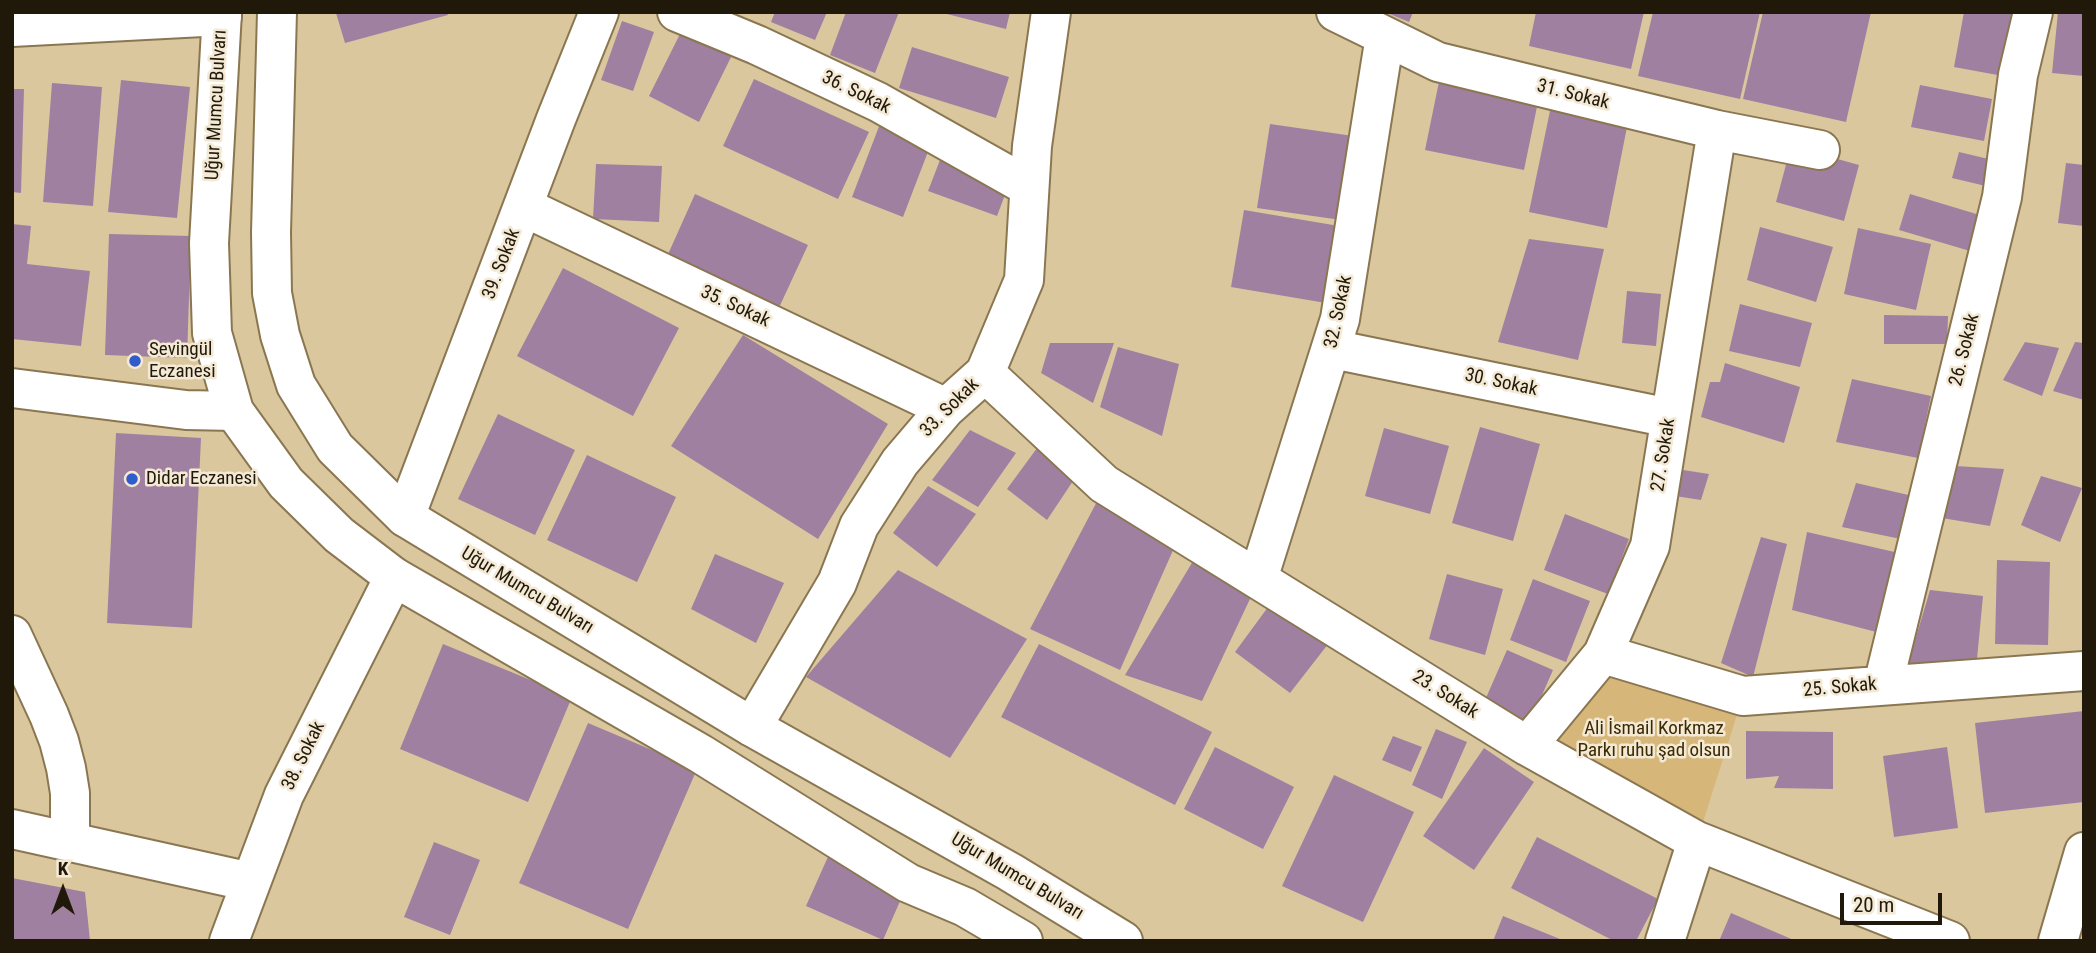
<!DOCTYPE html>
<html>
<head>
<meta charset="utf-8">
<style>
	body { margin:0 }
	#map { position:relative; width:2096px; height:953px; overflow:hidden; background:#dbc79e; font-family:"Roboto Condensed",sans-serif }
	canvas { display:block }
	.frame { position:absolute; inset:0; border:14px solid #201809; pointer-events:none }
	.north { position:absolute; left:28px; top:855px; width:70px; height:70px; -webkit-text-stroke:5px #f3e9d5; paint-order:stroke; rotate:0deg; font-size:19px; font-weight:700; line-height:28px; text-align:center; color:#201809 }
	.north::after { content:''; display:block; margin:auto; width:24px; height:32px; background:#201809; clip-path:polygon(50% 0,100% 100%,50% 72%,0 100%) }
	.scale { position:absolute; left:1840px; top:893px; width:102px; height:32px; box-sizing:border-box; border:4px solid #201809; border-top:0; padding-left:9px; font-size:21px; line-height:24px; white-space:nowrap; color:#201809; -webkit-text-stroke:5px #f3e9d5; paint-order:stroke }
</style>
</head>
<body>
<div id="map">
<canvas width="2096" height="953"></canvas>
<div class="frame"></div>
<div class="north">K</div>
<div class="scale">20 m</div>
</div>
<script>
const ctx = document.querySelector('canvas').getContext('2d');
ctx.lineJoin = 'round';
function fillPath(path, color) { ctx.fillStyle = color; ctx.fill(path, 'evenodd'); }
const poly = rows => new Path2D(rows.map(r => 'M' + r).join(''));
function stroke(path, color, width, dash) { ctx.strokeStyle = color; ctx.lineWidth = width; ctx.lineCap = dash ? 'butt' : 'round'; ctx.setLineDash(dash || []); ctx.stroke(path); }
function drawText(font, color, halo, rows, align = 'center') {
  ctx.font = font + ' "Roboto Condensed",sans-serif'; ctx.lineWidth = 5; ctx.setLineDash([]); ctx.textBaseline = 'middle'; ctx.strokeStyle = halo; ctx.fillStyle = color; for (const [text, x, y, turn = 0] of rows) {
    ctx.save(); ctx.translate(x, y); ctx.rotate((+turn || 0) * Math.PI / 180); ctx.textAlign = isNaN(turn) ? turn : align; if (halo) ctx.strokeText(text, 0, 0); ctx.fillText(text, 0, 0); ctx.restore();
  }
}
fillPath(poly([
	[1603,654,1743,696,1697,841,1527,746]
]), '#d6b779');
fillPath(poly([
	[339,12,447,12,448,15,345,43,336,13],
	[775,12,827,12,815,40,771,22],
	[846,12,899,12,875,73,830,55],
	[939,12,1010,12,1006,29],
	[1385,12,1413,12,1409,22],
	[1536,12,1644,12,1631,69,1529,46],
	[1653,12,1760,12,1740,99,1638,76],
	[1763,12,1871,12,1846,122,1743,99],
	[1964,12,2014,12,2003,76,1954,67],
	[2058,12,2084,12,2084,76,2052,73],
	[622,21,654,32,633,91,601,80],
	[684,26,734,51,699,122,649,96],
	[912,47,1009,77,996,118,899,88],
	[1441,72,1540,92,1524,170,1425,150],
	[754,79,869,132,838,199,723,146],
	[121,80,190,87,177,218,108,212],
	[52,83,102,87,93,206,43,202],
	[1920,85,1992,99,1984,141,1911,127],
	[12,89,24,89,21,193,12,192],
	[1551,106,1628,122,1607,228,1529,212],
	[883,116,934,136,903,217,852,197],
	[1270,124,1374,139,1362,223,1257,208],
	[1791,146,1859,165,1844,221,1776,202],
	[1959,152,1997,161,1990,187,1952,178],
	[940,160,1009,184,997,216,928,191],
	[2066,163,2084,165,2084,226,2058,223],
	[596,164,662,166,659,222,593,219],
	[695,194,808,245,777,312,665,261],
	[1910,194,1983,216,1970,251,1899,230],
	[1244,210,1339,226,1326,303,1231,287],
	[12,224,31,226,27,264,90,271,81,346,12,339],
	[1760,227,1833,247,1816,302,1747,280],
	[1858,228,1931,244,1916,310,1844,294],
	[109,234,191,236,187,358,105,355],
	[1529,239,1604,249,1578,360,1498,342],
	[563,268,679,328,633,416,517,356],
	[1627,291,1661,294,1656,346,1622,343],
	[1740,304,1812,323,1800,367,1729,351],
	[1884,315,1948,316,1947,344,1884,344],
	[743,335,888,424,818,539,671,446],
	[2025,342,2059,348,2042,396,2003,380],
	[2075,342,2084,343,2084,400,2053,391],
	[1050,343,1114,343,1093,403,1041,373],
	[1118,347,1179,364,1162,436,1100,407],
	[1725,363,1800,387,1784,443,1701,417,1710,382,1720,382],
	[1852,379,1931,396,1918,458,1836,442],
	[498,414,575,450,535,535,458,499],
	[1480,427,1540,444,1513,541,1452,523],
	[1384,428,1449,446,1430,514,1365,496],
	[970,430,1016,453,978,507,932,480],
	[116,433,201,438,192,628,107,623],
	[1040,444,1079,472,1047,520,1007,489],
	[587,455,676,497,637,582,547,540],
	[1956,466,2004,469,1990,526,1942,518],
	[1683,470,1709,474,1701,500,1675,496],
	[2041,476,2082,488,2060,542,2021,525],
	[1856,483,1913,496,1901,539,1842,527],
	[928,486,976,514,937,567,893,533],
	[1102,492,1178,539,1120,670,1030,629],
	[1565,514,1629,539,1608,594,1544,570],
	[1807,532,1899,553,1884,634,1792,610],
	[1761,537,1787,544,1753,677,1721,663],
	[1199,551,1257,584,1202,701,1125,675],
	[715,554,784,583,756,643,691,609],
	[1997,560,2050,562,2048,645,1995,644],
	[898,570,1027,639,950,758,806,677],
	[1447,574,1503,589,1485,655,1429,639],
	[1533,579,1590,601,1566,662,1510,640],
	[1930,590,1983,596,1977,659,1908,664],
	[1271,603,1332,639,1290,693,1235,652],
	[443,644,572,697,528,802,400,749],
	[1039,644,1212,732,1175,805,1001,717],
	[1507,650,1553,670,1528,727,1482,707],
	[2084,711,2084,802,1985,813,1975,723],
	[588,723,697,769,628,929,519,883],
	[1436,729,1467,742,1442,799,1412,785],
	[1746,731,1833,732,1833,789,1774,788,1779,776,1746,779],
	[1393,736,1422,747,1411,772,1382,760],
	[1215,747,1294,787,1263,849,1184,809],
	[1947,747,1958,828,1894,837,1883,756],
	[1484,748,1534,782,1474,870,1423,836],
	[1334,775,1414,812,1363,922,1282,886],
	[1537,837,1658,899,1636,941,1614,941,1511,888],
	[434,842,480,860,450,935,404,917],
	[831,850,908,883,883,940,806,906],
	[12,878,85,892,90,941,12,941],
	[1731,913,1796,941,1719,941],
	[1503,916,1565,941,1493,941]
]), '#9f80a0');
const minor = poly([
	[677,12,757,45,878,102,1029,187],
	[1336,12,1438,62,1717,130,1820,150],
	[12,27,222,16],
	[524,207,946,408],
	[1332,349,1670,418],
	[985,373,1104,484,1527,746,1697,841,1950,941],
	[12,388,186,410,234,411],
	[405,517,556,119,599,12],
	[1258,579,1340,319,1385,36],
	[12,635,49,715,59,741,66,768,70,793,70,841],
	[1603,654,1743,696,2084,671],
	[1883,685,2002,197,2018,75,2033,12],
	[752,727,837,583,859,526,900,462,946,408,985,373,1024,280,1032,146,1051,12],
	[1527,746,1603,654,1650,546,1717,130],
	[12,829,251,882],
	[229,941,284,795,394,577],
	[1665,941,1697,841],
	[2058,941,2084,852]
]);
const major = poly([
	[222,12,209,243,212,333,234,411,286,483,339,535,394,577,701,754,908,883,965,907,1023,941],
	[277,12,271,232,272,293,280,335,296,385,335,448,405,517,752,727,1010,872,1123,941]
]);
stroke(minor, '#8a7751', 42);
stroke(major, '#8a7751', 42);
stroke(minor, '#fff', 38);
stroke(major, '#fff', 38);
for (const [x, y, r, color] of [
	[135,361,7,"#315ccc"],
	[132,479,7,"#315ccc"]
]) { const dot = new Path2D(); dot.arc(x, y, r, 0, 2 * Math.PI); ctx.fillStyle = color; ctx.fill(dot); stroke(dot, '#f3e9d5', 2.5); }
drawText('19px', '#201809', '#f3e9d5', [
	["36. Sokak",856,93,26],
	["31. Sokak",1573,95,14],
	["Uğur Mumcu Bulvarı",217,105,-87],
	["39. Sokak",502,264,-69],
	["35. Sokak",735,307,25],
	["32. Sokak",1339,312,-78],
	["26. Sokak",1965,350,-76],
	["30. Sokak",1501,383,12],
	["33. Sokak",950,408,-45],
	["27. Sokak",1664,455,-81],
	["Uğur Mumcu Bulvarı",527,591,31],
	["25. Sokak",1840,688,-5],
	["23. Sokak",1445,695,32],
	["38. Sokak",304,756,-64],
	["Uğur Mumcu Bulvarı",1017,877,31]
]);
drawText('19px', '#201809', '#f3e9d5', [
	["Sevingül",149,350],
	["Eczanesi",149,372],
	["Didar Eczanesi",146,479]
], 'left');
drawText('19px', '#3b2a02', '#f3e9d5', [
	["Ali İsmail Korkmaz",1654,729],
	["Parkı ruhu şad olsun",1654,751]
]);
</script>
</body>
</html>
